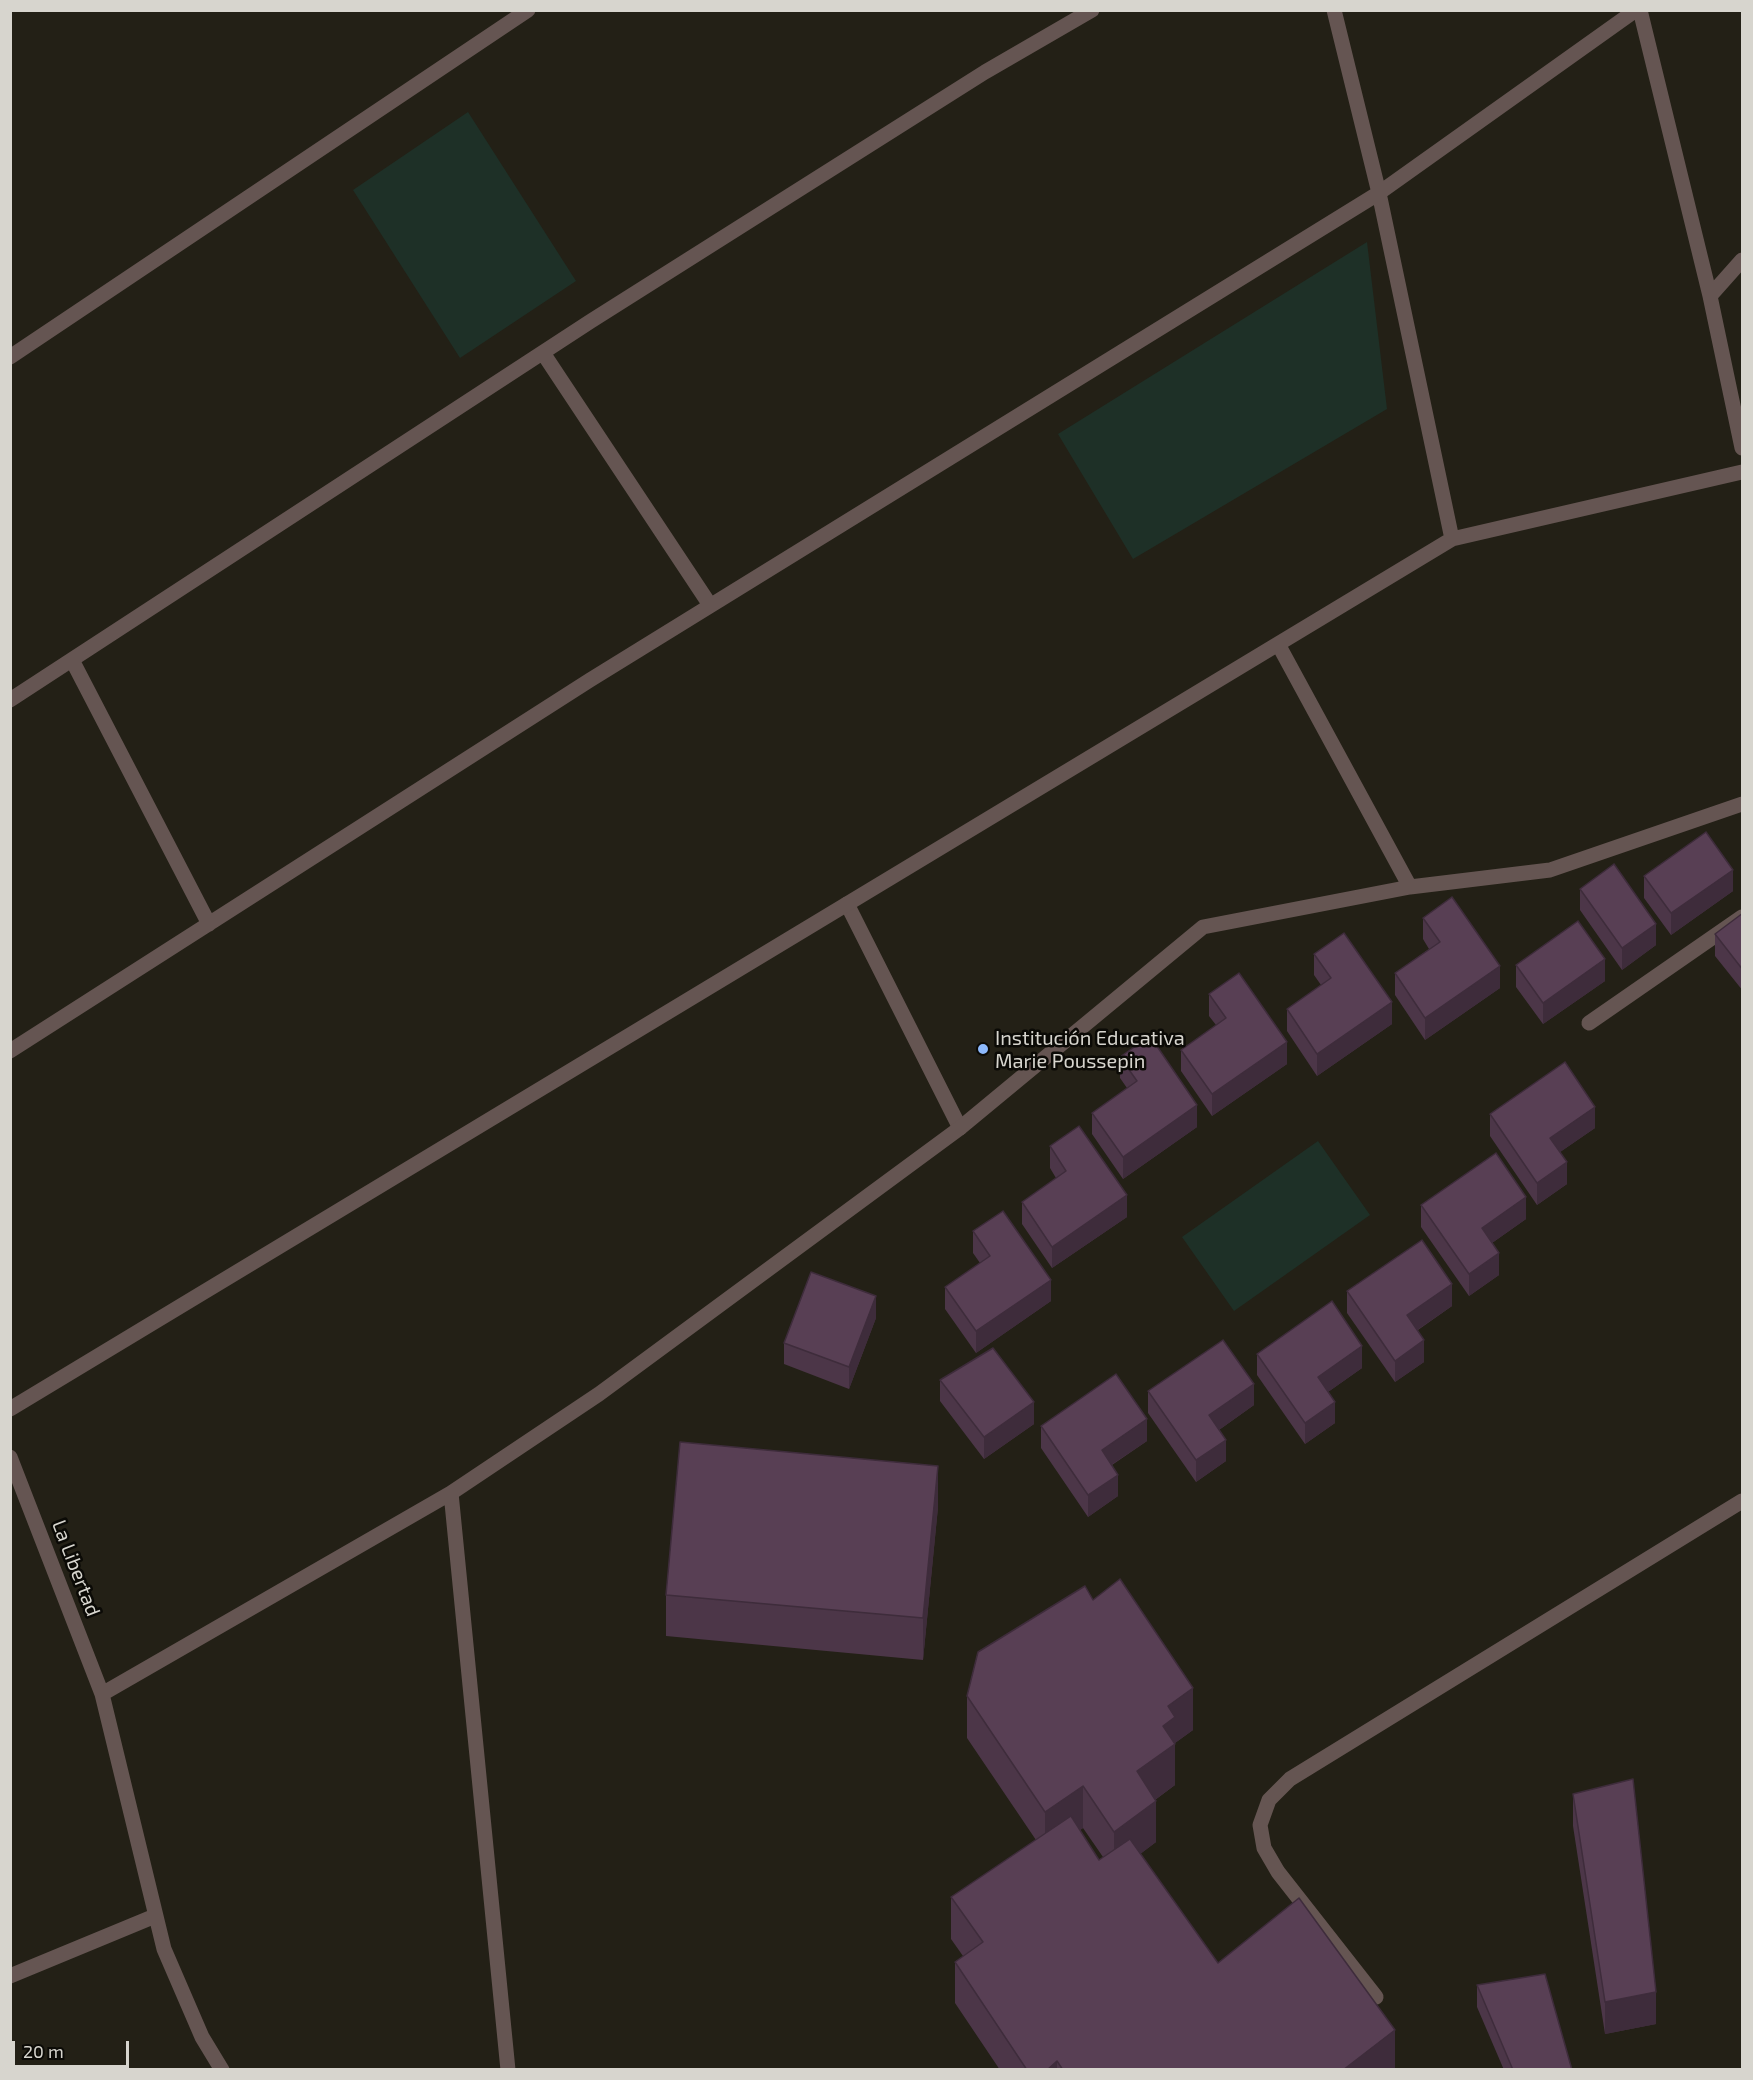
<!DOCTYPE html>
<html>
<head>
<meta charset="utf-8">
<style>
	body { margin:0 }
	#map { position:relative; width:1753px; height:2080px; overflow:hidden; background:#232016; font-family:"Exo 2",sans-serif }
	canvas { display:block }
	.frame { position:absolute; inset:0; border:12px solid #d7d5ce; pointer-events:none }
	.scale { position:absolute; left:12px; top:2041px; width:117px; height:27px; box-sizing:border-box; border:3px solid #d7d5ce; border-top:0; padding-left:8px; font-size:18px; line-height:21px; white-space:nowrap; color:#d7d5ce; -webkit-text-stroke:4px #0b0a06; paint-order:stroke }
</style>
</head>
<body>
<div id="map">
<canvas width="1753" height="2080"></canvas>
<div class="frame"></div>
<div class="scale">20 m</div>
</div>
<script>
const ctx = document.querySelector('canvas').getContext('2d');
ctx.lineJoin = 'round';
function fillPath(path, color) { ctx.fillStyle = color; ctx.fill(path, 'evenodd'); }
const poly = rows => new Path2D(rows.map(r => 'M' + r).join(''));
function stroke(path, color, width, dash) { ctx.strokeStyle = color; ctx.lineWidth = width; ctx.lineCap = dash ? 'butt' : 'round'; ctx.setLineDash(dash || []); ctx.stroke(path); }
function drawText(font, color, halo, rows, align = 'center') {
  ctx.font = font + ' "Exo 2",sans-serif'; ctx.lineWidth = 5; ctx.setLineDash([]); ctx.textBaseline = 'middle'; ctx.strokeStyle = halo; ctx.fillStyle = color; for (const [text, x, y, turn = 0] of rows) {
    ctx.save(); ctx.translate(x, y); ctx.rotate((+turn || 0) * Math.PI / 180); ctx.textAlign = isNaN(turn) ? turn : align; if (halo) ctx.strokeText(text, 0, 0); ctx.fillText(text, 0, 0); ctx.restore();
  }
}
fillPath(poly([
	[468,112,576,281,460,358,353,190],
	[1367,242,1387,409,1133,559,1058,434],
	[1318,1141,1370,1215,1234,1311,1182,1237]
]), '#1e3027');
stroke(poly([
	[847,904,960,1128],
	[1589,1023,1742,917],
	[1376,1997,1278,1872,1264,1848,1260,1825,1269,1800,1290,1779,1742,1501]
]), '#655552', 15);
stroke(poly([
	[1334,10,1379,193,1452,539],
	[1640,10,1710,296,1742,448],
	[1710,296,1742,260],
	[543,353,710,605],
	[10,357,528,10],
	[1278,644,1410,887],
	[72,660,209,924],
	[10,700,591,321,985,72,1092,10],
	[10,1051,590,680,1379,193,1636,10],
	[10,1409,1452,539,1742,472],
	[10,1457,102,1694,164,1949,202,2037,222,2070],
	[451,1493,508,2070],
	[102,1694,451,1493,599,1394,960,1128,1203,927,1410,887,1550,870,1742,804],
	[10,1976,155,1916]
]), '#655552', 15);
fillPath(poly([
	[1644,876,1733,891,1671,935,1644,898],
	[1580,889,1656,945,1622,970,1580,910],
	[1743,913,1743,991,1715,956,1715,934],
	[1423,918,1500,988,1425,1040,1395,995,1395,973,1429,949,1423,939],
	[1314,954,1392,1024,1317,1076,1287,1031,1287,1009,1321,985,1314,975],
	[1516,965,1605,981,1543,1024,1516,987],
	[1209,994,1287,1064,1212,1116,1181,1071,1181,1050,1216,1025,1209,1016],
	[1120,1057,1197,1127,1123,1179,1092,1134,1092,1113,1127,1088,1120,1078],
	[1490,1114,1595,1128,1560,1152,1567,1184,1537,1205,1490,1136],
	[1050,1146,1127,1217,1052,1268,1022,1224,1022,1202,1056,1178,1050,1168],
	[1421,1205,1526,1219,1492,1243,1499,1275,1469,1296,1421,1227],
	[973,1231,1051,1301,976,1353,945,1309,945,1287,980,1263,973,1253],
	[1347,1291,1452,1306,1418,1330,1424,1362,1395,1382,1347,1313],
	[876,1318,849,1389,784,1364,784,1343],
	[1257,1354,1362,1368,1328,1392,1335,1423,1305,1444,1257,1375],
	[940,1380,1034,1424,984,1459,940,1401],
	[1148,1391,1254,1405,1219,1430,1226,1461,1196,1482,1148,1413],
	[1041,1426,1147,1441,1112,1465,1118,1496,1088,1517,1041,1448],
	[938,1507,923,1660,666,1636,666,1595],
	[1093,1600,1193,1730,1175,1743,1175,1785,1155,1800,1156,1842,1140,1854,1218,1963,1395,2070,1000,2070,955,2003,955,1962,963,1956,951,1939,951,1897,1036,1840,967,1738,967,1696],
	[1083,1828,1103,1857,1099,1860,1080,1830],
	[1573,1794,1656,2024,1605,2034,1573,1826],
	[1477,1985,1572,2070,1504,2070,1477,2007]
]), '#4c3648');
fillPath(poly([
	[1733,870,1733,891,1671,935,1671,913],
	[1656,924,1656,945,1622,970,1622,948],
	[1605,959,1605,981,1543,1024,1543,1003],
	[1500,966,1500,988,1425,1040,1425,1018],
	[1392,1002,1392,1024,1317,1076,1317,1054],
	[1287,1042,1287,1064,1212,1116,1212,1094],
	[1197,1105,1197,1127,1123,1179,1123,1157],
	[1595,1107,1595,1128,1550,1159,1550,1138],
	[1567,1162,1567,1184,1537,1205,1537,1183],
	[1127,1195,1127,1217,1052,1268,1052,1247],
	[1526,1197,1526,1219,1482,1250,1482,1228],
	[1499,1253,1499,1275,1469,1296,1469,1274],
	[1051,1280,1051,1301,976,1353,976,1331],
	[1452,1284,1452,1306,1407,1337,1407,1315],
	[876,1296,876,1318,849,1389,849,1367],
	[1424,1340,1424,1362,1395,1382,1395,1361],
	[1362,1346,1362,1368,1318,1399,1318,1377],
	[1254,1384,1254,1405,1209,1437,1209,1415],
	[1034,1402,1034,1424,984,1459,984,1437],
	[1335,1402,1335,1423,1305,1444,1305,1423],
	[1147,1419,1147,1441,1102,1471,1102,1450],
	[1226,1440,1226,1461,1196,1482,1196,1460],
	[938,1466,938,1507,923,1660,923,1618],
	[1118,1475,1118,1496,1088,1517,1088,1495],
	[1193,1688,1193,1730,1175,1743,1175,1785,1137,1813,1137,1771,1163,1726,1168,1706],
	[1083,1786,1083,1828,1045,1854,1045,1812],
	[1156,1801,1156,1842,1114,1874,1114,1832],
	[1656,1992,1656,2024,1605,2034,1605,2002],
	[1395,2030,1395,2070,1343,2070],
	[1057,2061,1057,2070,1047,2070]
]), '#3e2c3b');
const building = poly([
	[1706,832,1733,870,1671,913,1644,876,1706,832],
	[1614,864,1656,924,1622,948,1580,889,1614,864],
	[1452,897,1500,966,1425,1018,1395,973,1440,942,1423,918,1452,897],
	[1743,913,1743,970,1715,934,1743,913],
	[1578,921,1605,959,1543,1003,1516,965,1578,921],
	[1344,933,1392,1002,1317,1054,1287,1009,1331,978,1314,954,1344,933],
	[1239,973,1287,1042,1212,1094,1181,1050,1226,1018,1209,994,1239,973],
	[1150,1036,1197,1105,1123,1157,1092,1113,1137,1081,1120,1057,1150,1036],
	[1565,1062,1595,1107,1550,1138,1567,1162,1537,1183,1490,1114,1565,1062],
	[1079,1126,1127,1195,1052,1247,1022,1202,1066,1171,1050,1146,1079,1126],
	[1496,1153,1526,1197,1482,1228,1499,1253,1469,1274,1421,1205,1496,1153],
	[1003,1211,1051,1280,976,1331,945,1287,990,1256,973,1231,1003,1211],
	[1422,1240,1452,1284,1407,1315,1424,1340,1395,1361,1347,1291,1422,1240],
	[811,1272,876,1296,849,1367,784,1343,811,1272],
	[1332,1301,1362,1346,1318,1377,1335,1402,1305,1423,1257,1354,1332,1301],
	[1223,1340,1254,1384,1209,1415,1226,1440,1196,1460,1148,1391,1223,1340],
	[993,1348,1034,1402,984,1437,940,1380,993,1348],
	[1116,1374,1147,1419,1102,1450,1118,1475,1088,1495,1041,1426,1116,1374],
	[680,1442,938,1466,923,1618,666,1595,680,1442],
	[1120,1579,1193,1688,1168,1706,1175,1717,1163,1726,1175,1744,1137,1771,1156,1801,1114,1832,1083,1786,1045,1812,967,1696,978,1652,1085,1586,1093,1600,1120,1579],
	[1633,1779,1656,1992,1605,2002,1573,1794,1633,1779],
	[1071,1816,1099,1860,1130,1839,1218,1963,1299,1898,1395,2030,1343,2070,1063,2070,1057,2061,1047,2070,1027,2070,955,1962,983,1942,951,1897,1071,1816],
	[1545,1974,1572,2070,1513,2070,1477,1985,1545,1974]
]);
fillPath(building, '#583f54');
stroke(building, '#3e2c3b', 1.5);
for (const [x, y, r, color] of [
	[983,1049,6,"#8db9fc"]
]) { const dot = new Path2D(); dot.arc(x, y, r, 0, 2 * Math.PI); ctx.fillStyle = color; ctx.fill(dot); stroke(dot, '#0b0a06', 2); }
drawText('20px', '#d7d5ce', '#0b0a06', [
	["Institución Educativa",995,1038],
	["Marie Poussepin",995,1061]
], 'left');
drawText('20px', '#d7d5ce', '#0b0a06', [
	["La Libertad",76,1568,69]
]);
</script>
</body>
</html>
